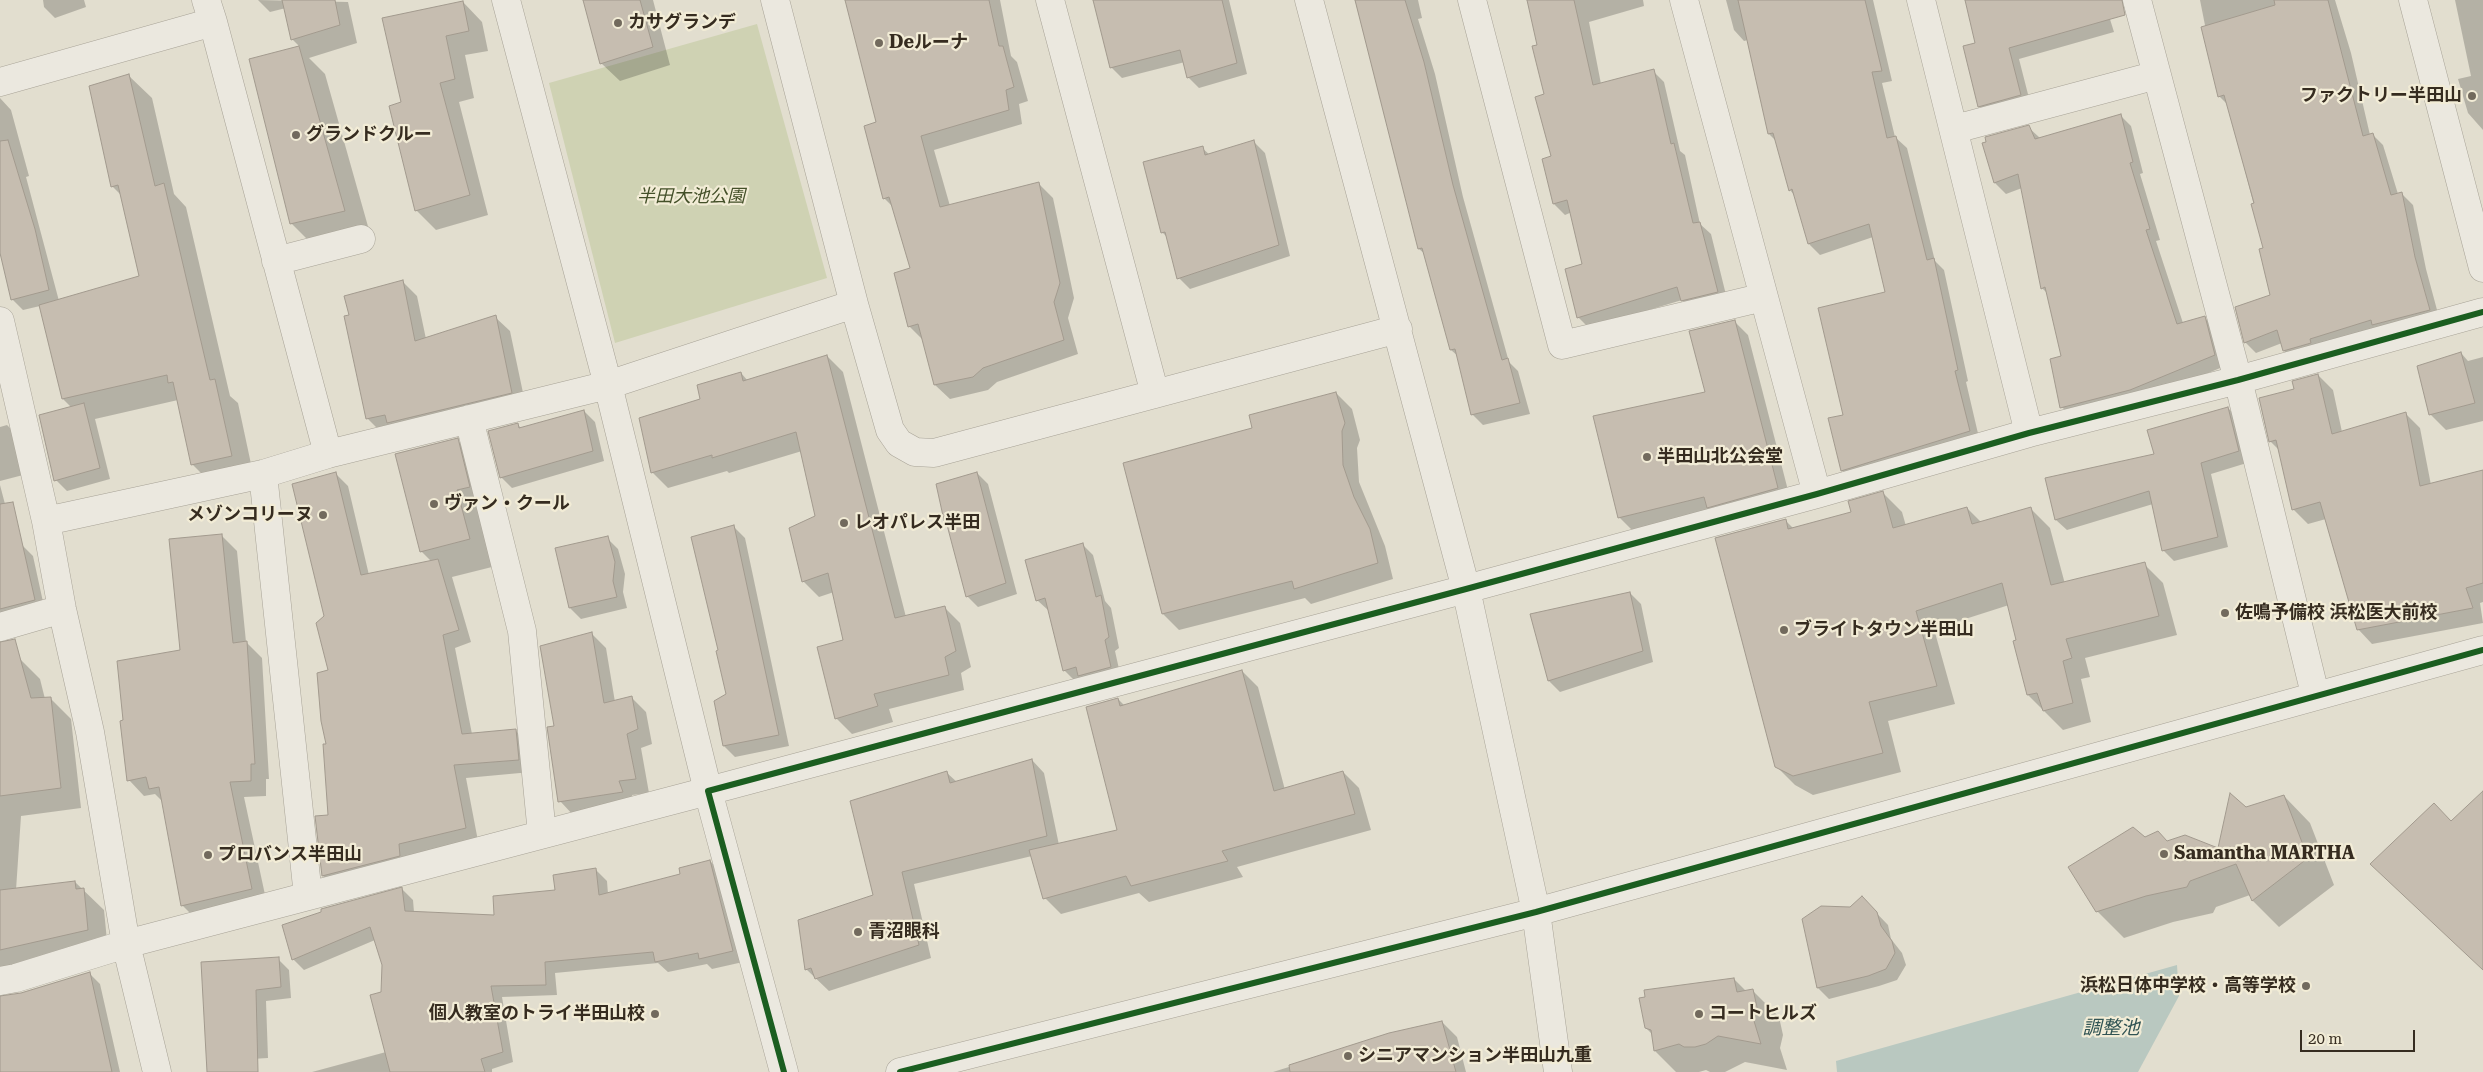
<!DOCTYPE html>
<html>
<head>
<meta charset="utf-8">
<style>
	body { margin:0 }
	#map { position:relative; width:2483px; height:1072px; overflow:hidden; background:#e2decf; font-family:"Roboto Serif",serif }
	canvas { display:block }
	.scale { position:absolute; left:2300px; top:1030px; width:115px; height:22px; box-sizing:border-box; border:2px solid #362c20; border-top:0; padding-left:6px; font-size:15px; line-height:18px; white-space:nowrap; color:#362c20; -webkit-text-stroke:4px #f2ecd6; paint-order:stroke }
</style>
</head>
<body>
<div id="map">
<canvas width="2483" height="1072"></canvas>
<div class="scale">20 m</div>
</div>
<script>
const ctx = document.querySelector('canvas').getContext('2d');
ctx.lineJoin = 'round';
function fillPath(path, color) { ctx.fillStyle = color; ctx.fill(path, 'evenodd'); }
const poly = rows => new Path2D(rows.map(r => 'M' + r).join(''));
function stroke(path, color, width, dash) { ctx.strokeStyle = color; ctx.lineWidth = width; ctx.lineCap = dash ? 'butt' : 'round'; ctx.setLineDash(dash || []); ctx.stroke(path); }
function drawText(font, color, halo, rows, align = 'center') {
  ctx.font = font + ' "Roboto Serif","Noto Sans JP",serif'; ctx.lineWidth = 4.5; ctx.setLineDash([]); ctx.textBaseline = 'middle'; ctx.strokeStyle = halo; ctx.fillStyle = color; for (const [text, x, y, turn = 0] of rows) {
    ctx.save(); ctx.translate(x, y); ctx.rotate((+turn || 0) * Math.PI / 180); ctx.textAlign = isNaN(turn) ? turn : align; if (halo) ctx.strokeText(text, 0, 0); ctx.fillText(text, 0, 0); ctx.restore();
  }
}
fillPath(poly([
	[757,24,827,278,615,343,549,83]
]), '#cfd2b3');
fillPath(poly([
	[2177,965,2179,996,2138,1072,1837,1072,1836,1061]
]), '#b9c8c0');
fillPath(poly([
	[43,0,84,0,86,7,55,18,44,7],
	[258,0,348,2,357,43,309,58,325,74,371,237,318,250,291,223,251,60,300,47,292,39,286,8,270,12],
	[585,0,653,0,670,65,620,81,601,63],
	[847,0,1000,0,1011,56,1017,62,1028,101,1019,104,1022,124,934,150,950,206,1039,184,1053,198,1074,298,1068,318,1078,354,997,382,988,390,950,399,935,385,924,341,909,326,912,268,894,208,884,198,877,122],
	[1094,0,1229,0,1247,74,1199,88,1188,77,1185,62,1122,78,1111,67],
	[1355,0,1418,0,1422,18,1418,19,1435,74,1463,197,1509,362,1518,371,1530,414,1483,425,1472,414,1459,357,1451,350,1425,254,1419,249],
	[1528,0,1643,0,1644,6,1589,22,1601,84,1653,71,1664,82,1680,151,1685,155,1700,224,1711,234,1728,303,1693,311,1682,300,1589,328,1578,317,1584,265,1572,212,1565,215,1554,204,1553,157,1539,46],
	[1726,0,1873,0,1892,81,1882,83,1895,137,1907,148,1935,261,1944,270,1968,381,1966,382,1980,442,1853,481,1842,470,1844,416,1886,293,1873,237,1820,255,1809,244,1795,196,1790,190,1777,142,1769,134,1748,40,1744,41,1734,30],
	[1966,0,2104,0,2114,32,2019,59,2031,106,1990,117,1979,106,1977,44],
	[2200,0,2335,0,2351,53,2370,135,2372,134,2383,145,2398,194,2402,194,2413,205,2426,269,2440,321,2295,362,2284,351,2282,343,2256,353,2245,342,2271,296,2265,248,2228,105,2219,96],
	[2455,0,2483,0,2483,130,2468,113,2458,79,2471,76],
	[463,2,482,22,488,51,465,55,474,98,459,102,488,215,436,230,417,211,390,107,403,103],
	[129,76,152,98,174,194,186,207,230,396,238,403,254,478,215,487,192,464,178,400,95,419,110,479,67,491,56,480,72,408,63,399,40,306,23,310,12,299,0,250,0,98,11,110,29,176,26,177,59,301,141,277,122,196,112,186],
	[2120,115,2131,126,2143,173,2140,174,2160,240,2156,241,2183,323,2204,317,2215,328,2225,366,2141,401,2072,418,2062,407,2062,357,2047,293,2042,288,2022,188,2006,194,1995,183,2028,127,2040,138],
	[1254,142,1265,153,1290,256,1190,289,1179,278,1168,238,1162,232,1202,148,1210,155],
	[403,282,417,296,426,339,495,317,510,331,526,407,382,433,368,419,346,317],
	[1734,321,1748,335,1791,502,1633,531,1619,517,1706,393],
	[2461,353,2468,361,2483,357,2483,421,2446,430,2430,414],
	[827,356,843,372,906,617,944,607,960,623,971,667,961,673,964,690,889,709,893,722,852,734,836,718,845,641,834,592,819,597,803,581,817,517,802,451,729,473,727,471,668,488,652,472,701,400,741,373,748,381],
	[2318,375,2333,390,2342,432,2405,413,2420,428,2431,485,2483,472,2483,602,2480,603,2483,623,2372,644,2358,629,2326,519,2308,524,2293,509,2280,451,2270,441,2295,389],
	[1336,393,1352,409,1360,440,1357,448,1359,482,1385,546,1393,579,1311,604,1305,598,1179,630,1163,614,1254,429],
	[2228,408,2239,419,2250,462,2211,474,2228,547,2174,561,2163,550,2153,504,2067,530,2056,520],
	[584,411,595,422,604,461,512,488,501,477,518,425,522,429],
	[7,425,18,436,27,474,0,481,0,427],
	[457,440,484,466,496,566,452,577,471,642,455,648,472,734,516,731,528,743,531,772,466,778,478,841,336,889,323,876,317,817,330,816,328,745,335,473,348,486,369,575,431,561,421,551],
	[977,473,988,484,1017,594,978,607,967,596,949,528,946,525],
	[0,485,16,546,22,545,33,556,45,611,0,623],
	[1883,493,1902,512,1906,526,1967,508,1981,522,2031,509,2050,528,2065,584,2144,564,2163,583,2177,635,2085,658,2090,677,2081,679,2091,722,2063,730,2028,695,2009,605,1934,629,1955,704,1888,721,1901,772,1813,795,1795,785,1776,766,1785,520,1794,529,1852,513],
	[734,527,745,538,789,746,735,757,724,746,728,694,720,651],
	[221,535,237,551,246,642,262,658,269,779,266,779,266,796,244,797,267,904,198,921,182,905,163,802,155,794,144,796,129,780,125,721,182,651],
	[607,538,618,549,625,574,623,592,627,608,581,619,570,608],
	[1082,544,1093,555,1105,601,1111,608,1119,648,1115,651,1121,678,1075,681,1064,670,1049,611,1037,600],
	[1630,593,1641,604,1653,662,1560,692,1549,681,1532,615],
	[591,633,606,648,615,702,632,698,646,712,652,744,641,748,649,793,632,795,636,806,574,816,560,801,556,728],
	[19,658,40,679,45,699,50,698,71,719,81,808,21,816,16,890,75,882,104,910,108,951,0,975,0,665],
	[1242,671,1258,687,1285,790,1343,772,1359,788,1371,830,1237,867,1243,877,1149,902,1139,893,1061,914,1045,898,1032,856,914,884,931,958,829,991,806,969,875,896,947,773,957,782,1032,760,1044,773,1059,845,1118,831,1118,699,1125,706],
	[2284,796,2310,823,2334,885,2279,927,2253,901,2250,895,2216,907,2213,913,2173,922,2124,938,2097,911,2145,838,2219,850,2245,808],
	[710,861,721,872,743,962,712,969,707,964,668,972,658,963,555,973,557,995,502,997,513,1062,492,1069,492,1072,312,1072,386,1052,383,965,375,940,304,970,293,959,402,889,413,900,414,912,495,916,556,891,596,870,607,881,608,894,682,875],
	[1862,898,1888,925,1891,939,1902,953,1906,965,1897,980,1879,986,1829,999,1818,988,1804,920,1851,909],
	[278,959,289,970,291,998,266,1001,268,1058,218,1061,207,1050],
	[89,973,100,984,120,1072,4,1072,0,1057,0,997,19,995],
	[1734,979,1746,991,1752,990,1779,1017,1783,1035,1780,1048,1787,1070,1745,1062,1725,1072,1710,1072,1706,1070,1699,1072,1676,1072,1655,1051,1652,1034,1646,1028],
	[1442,1022,1457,1037,1466,1072,1273,1072,1390,1035]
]), '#0003');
const building = poly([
	[282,0,335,0,340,25,291,40,282,0],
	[583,0,640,0,653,47,600,64,583,0],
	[845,0,989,0,999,46,1003,46,1014,87,1006,90,1009,110,921,136,940,207,1039,182,1060,283,1054,302,1064,340,983,368,973,377,934,385,918,324,908,327,894,273,910,268,889,197,883,199,864,126,876,122,845,0],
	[1093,0,1222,0,1237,63,1187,78,1180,50,1110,68,1093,0],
	[1355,0,1405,0,1424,62,1453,185,1502,360,1508,358,1520,403,1471,415,1455,349,1450,350,1422,248,1418,249,1355,0],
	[1527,0,1574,0,1593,85,1654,69,1671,144,1674,143,1693,223,1700,222,1718,292,1681,301,1677,287,1577,318,1565,269,1582,264,1567,200,1553,204,1542,159,1551,156,1535,97,1544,94,1532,46,1537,45,1527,0],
	[1738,0,1865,0,1882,71,1872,72,1887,138,1896,136,1927,260,1934,258,1958,370,1955,371,1970,431,1841,471,1828,418,1843,415,1818,308,1885,292,1869,224,1808,244,1792,189,1789,191,1773,133,1768,134,1738,0],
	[1965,0,2122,0,2125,15,2009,48,2021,95,1978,107,1963,46,1975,43,1965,0],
	[2274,0,2328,0,2363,136,2373,133,2391,195,2402,192,2415,257,2430,310,2372,325,2371,320,2310,339,2311,343,2283,351,2277,330,2244,343,2235,307,2270,295,2259,249,2263,248,2251,204,2254,203,2224,95,2218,97,2201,27,2275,5,2274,0],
	[463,1,469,31,446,36,455,79,440,83,470,195,415,211,389,106,401,102,382,18,463,1],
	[299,46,345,211,290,224,249,59,299,46],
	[129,74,155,186,164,183,210,380,215,379,232,456,191,465,173,382,168,383,167,375,62,399,39,305,139,276,118,185,111,187,89,86,129,74],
	[2121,114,2133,162,2130,163,2150,229,2146,230,2177,324,2205,316,2215,355,2130,390,2060,408,2050,359,2061,356,2045,287,2041,289,2018,174,1994,183,1982,143,1986,142,1985,137,2029,125,2035,139,2121,114],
	[8,140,35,229,49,290,11,300,0,253,0,141,8,140],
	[1254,140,1279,245,1177,279,1165,232,1161,233,1143,162,1203,146,1205,155,1254,140],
	[403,280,415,341,496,315,512,393,387,423,385,415,366,419,344,316,349,315,344,296,403,280],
	[1735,320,1778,488,1707,508,1704,497,1618,518,1593,416,1705,392,1689,331,1735,320],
	[2461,352,2475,403,2429,415,2417,366,2461,352],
	[827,355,895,618,945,606,956,651,945,657,949,675,874,694,878,706,835,719,817,647,843,640,828,573,802,582,789,528,815,516,796,432,712,458,712,455,651,473,639,418,700,399,697,385,741,372,743,381,827,355],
	[2318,374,2332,434,2406,412,2420,486,2483,470,2483,583,2466,588,2473,608,2357,630,2320,502,2292,510,2276,440,2269,442,2259,398,2294,389,2292,381,2318,374],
	[1336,392,1345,423,1342,431,1343,465,1354,497,1370,529,1378,563,1294,589,1292,581,1162,614,1123,463,1252,428,1249,415,1336,392],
	[84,403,100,468,54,481,39,415,84,403],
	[2228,407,2239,451,2201,463,2218,537,2162,551,2149,491,2055,520,2045,478,2154,454,2147,430,2228,407],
	[584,410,593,451,500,478,488,431,518,423,519,428,584,410],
	[458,438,470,487,457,490,470,539,420,552,395,454,458,438],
	[336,472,361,575,438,559,459,630,443,635,462,734,516,729,519,760,454,765,466,828,399,844,400,856,322,876,315,816,328,815,323,744,326,744,321,721,317,673,328,670,316,623,324,616,292,484,336,472],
	[977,472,1006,583,966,597,947,525,945,525,936,484,977,472],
	[1883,491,1893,528,1967,507,1972,524,2031,507,2051,585,2145,562,2159,616,2066,639,2072,658,2063,661,2073,703,2043,711,2037,693,2027,695,2013,641,2016,640,2002,583,1916,611,1937,686,1869,702,1883,753,1793,776,1775,767,1715,538,1786,519,1788,529,1851,512,1848,501,1883,491],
	[13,502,35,600,0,609,0,504,13,502],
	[734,525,779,735,723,746,714,701,726,694,716,651,718,650,691,537,734,525],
	[222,534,233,643,247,641,255,764,251,764,251,781,230,782,252,889,181,906,159,787,149,789,146,777,127,781,120,721,123,720,117,661,180,650,169,539,222,534],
	[608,536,615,562,613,581,617,597,569,608,555,548,608,536],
	[1083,543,1096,597,1101,595,1109,637,1105,640,1111,667,1078,676,1076,667,1063,671,1045,598,1036,601,1025,560,1083,543],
	[1630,592,1643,651,1548,681,1530,614,1630,592],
	[592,632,604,703,632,696,638,729,627,734,636,779,619,781,623,792,558,802,547,727,554,726,540,646,592,632],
	[15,639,31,698,51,697,61,788,0,796,0,642,15,639],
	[1242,670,1274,791,1343,771,1355,814,1222,851,1228,861,1131,886,1126,876,1043,899,1029,850,1117,830,1086,707,1118,698,1120,706,1242,670],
	[1032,759,1047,836,902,872,919,945,815,979,811,968,805,970,798,920,873,895,850,801,947,771,950,783,1032,759],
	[2483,791,2483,970,2370,864,2434,803,2451,821,2483,791],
	[2230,793,2246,807,2284,795,2308,858,2252,901,2236,864,2190,881,2187,887,2146,896,2096,912,2068,867,2133,827,2145,837,2158,831,2167,841,2185,835,2218,848,2230,793],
	[710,860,733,951,699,959,698,953,655,962,653,952,545,962,546,985,491,986,503,1052,481,1059,485,1072,390,1072,370,995,381,992,382,965,370,927,292,960,282,925,321,912,321,909,402,887,405,911,494,915,493,896,555,890,553,875,596,868,599,895,680,874,679,868,710,860],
	[75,881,76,889,84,888,88,930,0,950,0,890,75,881],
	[1862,896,1877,912,1881,926,1892,941,1895,953,1886,969,1868,976,1817,988,1802,919,1821,906,1850,907,1862,896],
	[279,957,281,987,256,990,258,1072,207,1072,201,962,279,957],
	[90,972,112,1072,0,1072,0,996,21,993,90,972],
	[1734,978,1737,992,1753,989,1757,1007,1754,1021,1761,1044,1718,1036,1706,1044,1695,1047,1684,1047,1679,1044,1654,1051,1651,1030,1645,1028,1639,998,1645,997,1644,990,1734,978],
	[1442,1021,1456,1072,1290,1072,1289,1065,1389,1033,1442,1021]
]);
fillPath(building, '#c6bdb0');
stroke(building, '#a29a8e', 1);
const minor = poly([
	[1050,0,1155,394],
	[1309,0,1466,589,1536,912,1558,1072],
	[1472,0,1562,345,1764,297],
	[1684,0,1817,494],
	[1921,0,2029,433],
	[2137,0,2238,380,2315,694],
	[2413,0,2483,268],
	[213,22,328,454],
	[0,82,213,22,206,0],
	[1955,129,2157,75],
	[276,261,361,239],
	[854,304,890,430,899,443,915,452,934,453,1398,329],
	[0,321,7,351],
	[0,352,7,351,46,521,62,609,90,732,126,944,157,1072],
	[469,419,522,631,542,834],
	[263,474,308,896],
	[46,521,263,474,328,454,608,385,854,304,775,0],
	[0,627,62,609],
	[0,981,16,978,126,944,708,791,608,385,506,0],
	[784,1072,708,791,1466,589,1817,494,2029,433,2238,380,2483,312],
	[900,1072,1536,912,2483,650]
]);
stroke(minor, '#a8a397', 29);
stroke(minor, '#ebe8df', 28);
stroke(poly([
	[784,1072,708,791,1466,589,1817,494,2029,433,2238,380,2483,312],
	[900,1072,1536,912,2483,650]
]), '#1b5e20', 6);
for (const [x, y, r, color] of [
	[618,23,5,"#726a5d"],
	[879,43,5,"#726a5d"],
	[2472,96,5,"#726a5d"],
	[296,135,5,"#726a5d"],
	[1647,457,5,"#726a5d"],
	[434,504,5,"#726a5d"],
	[323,515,5,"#726a5d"],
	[844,523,5,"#726a5d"],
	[2225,613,5,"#726a5d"],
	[1784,630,5,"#726a5d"],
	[2164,854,5,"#726a5d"],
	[208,855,5,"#726a5d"],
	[858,932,5,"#726a5d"],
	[2306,986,5,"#726a5d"],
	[655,1014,5,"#726a5d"],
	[1699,1014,5,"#726a5d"],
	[1348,1056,5,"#726a5d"]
]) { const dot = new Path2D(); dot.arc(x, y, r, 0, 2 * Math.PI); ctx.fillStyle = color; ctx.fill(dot); stroke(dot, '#f2ecd6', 2); }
drawText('bold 18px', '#362c20', '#f2ecd6', [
	["カサグランデ",628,23],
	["Deルーナ",889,43],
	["ファクトリー半田山",2462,96,"right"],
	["グランドクルー",306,135],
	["半田山北公会堂",1657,457],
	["ヴァン・クール",444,504],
	["メゾンコリーヌ",313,515,"right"],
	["レオパレス半田",854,523],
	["佐鳴予備校 浜松医大前校",2235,613],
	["ブライトタウン半田山",1794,630],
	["Samantha MARTHA",2174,854],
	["プロバンス半田山",218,855],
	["青沼眼科",868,932],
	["浜松日体中学校・高等学校",2296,986,"right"],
	["個人教室のトライ半田山校",645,1014,"right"],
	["コートヒルズ",1709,1014],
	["シニアマンション半田山九重",1358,1056]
], 'left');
drawText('italic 18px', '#445029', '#f2ecd6', [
	["半田大池公園",691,197]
]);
drawText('italic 19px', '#315454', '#f2ecd6', [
	["調整池",2111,1028]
]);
</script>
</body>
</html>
